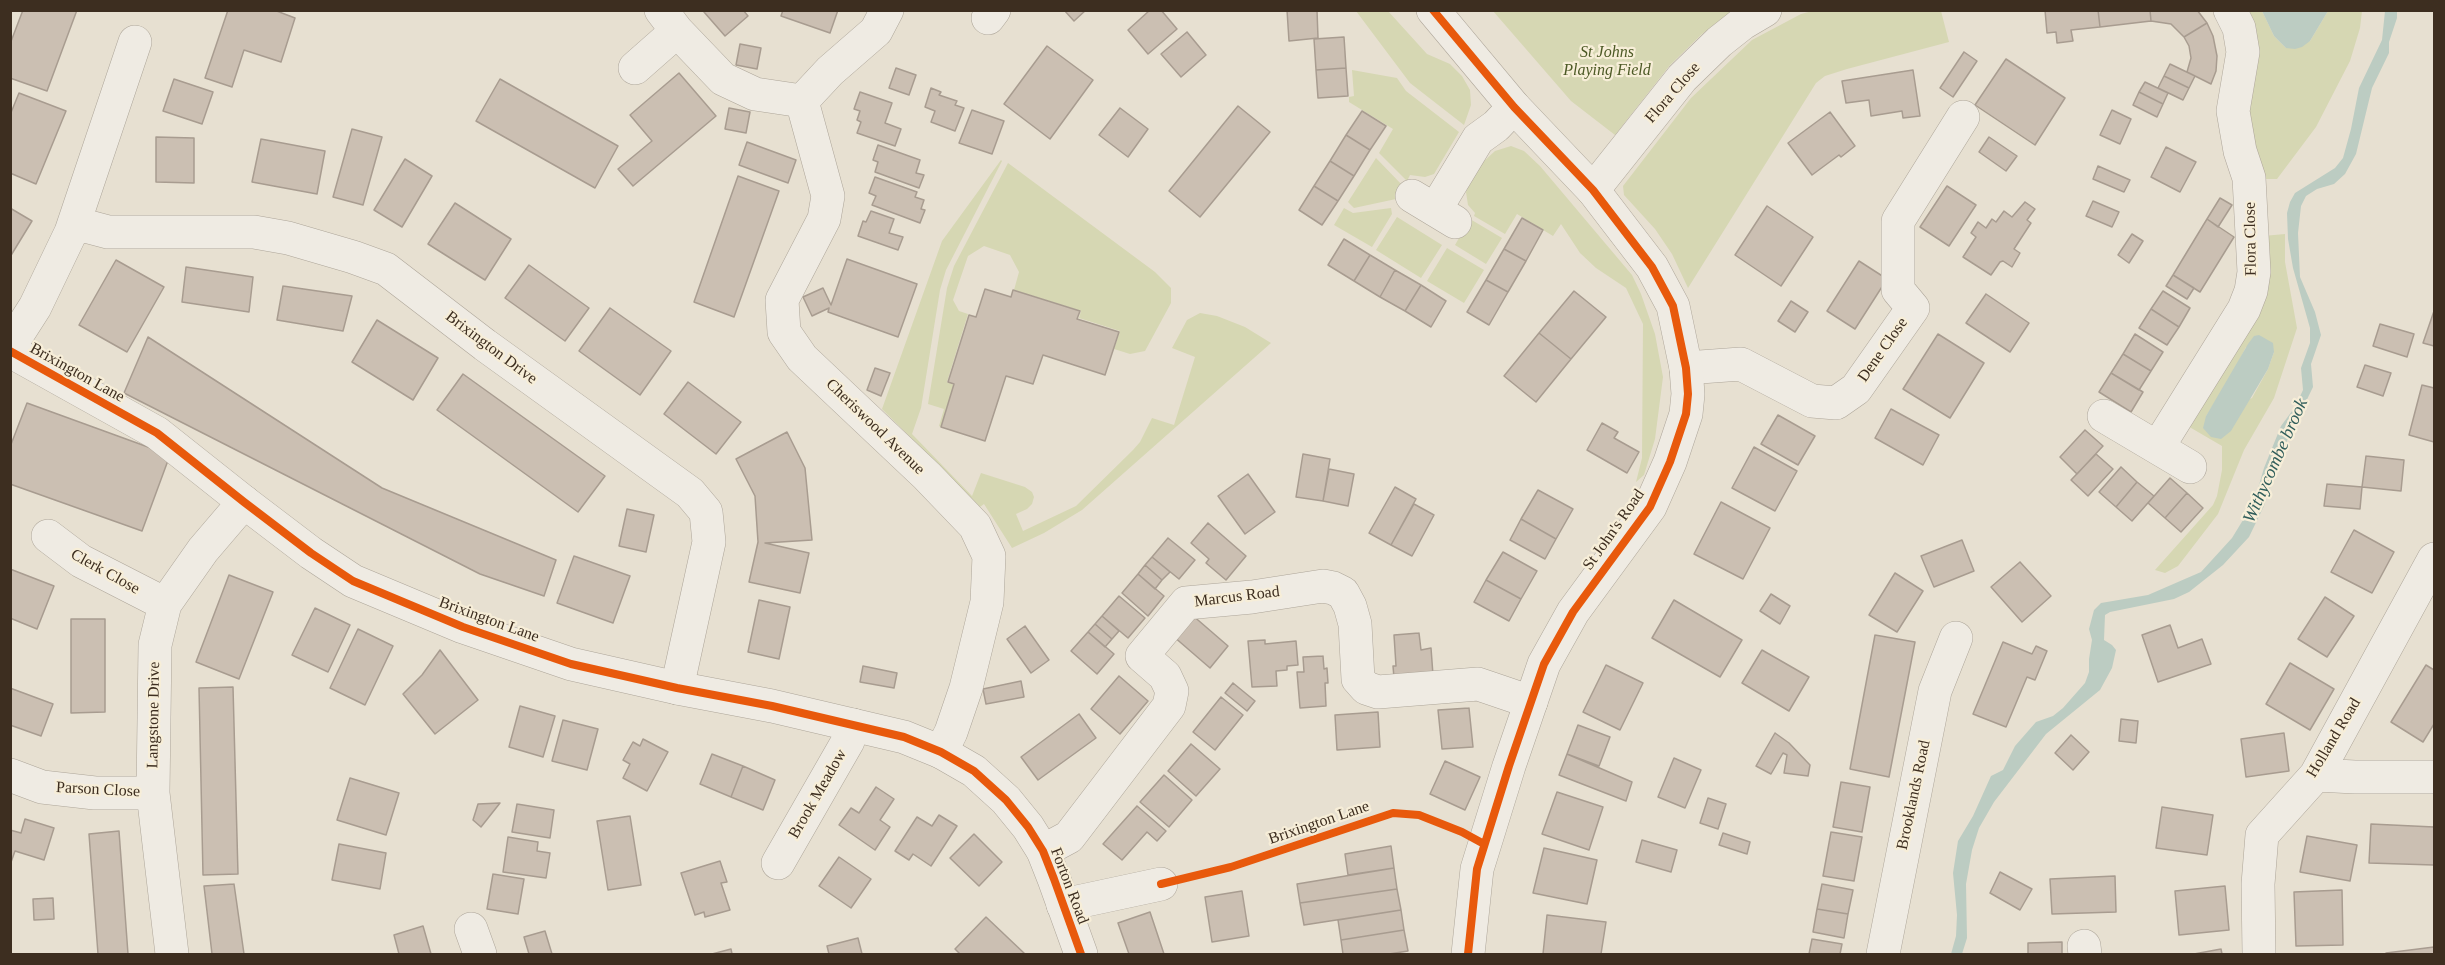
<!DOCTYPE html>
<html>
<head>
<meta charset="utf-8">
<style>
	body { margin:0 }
	#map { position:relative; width:2445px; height:965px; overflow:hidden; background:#e7e0d1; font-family:Georgia,serif }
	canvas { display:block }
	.frame { position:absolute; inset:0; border:12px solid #3d2e20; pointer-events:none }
</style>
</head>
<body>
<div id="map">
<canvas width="2445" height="965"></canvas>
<div class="frame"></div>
</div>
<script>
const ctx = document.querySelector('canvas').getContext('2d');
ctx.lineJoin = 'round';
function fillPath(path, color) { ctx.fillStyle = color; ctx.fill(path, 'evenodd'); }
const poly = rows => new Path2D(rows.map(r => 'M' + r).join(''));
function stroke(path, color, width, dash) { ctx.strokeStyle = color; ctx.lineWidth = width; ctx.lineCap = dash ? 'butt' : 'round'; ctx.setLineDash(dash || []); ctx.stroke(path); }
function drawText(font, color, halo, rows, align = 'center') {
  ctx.font = font + ' Georgia,serif'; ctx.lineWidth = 4.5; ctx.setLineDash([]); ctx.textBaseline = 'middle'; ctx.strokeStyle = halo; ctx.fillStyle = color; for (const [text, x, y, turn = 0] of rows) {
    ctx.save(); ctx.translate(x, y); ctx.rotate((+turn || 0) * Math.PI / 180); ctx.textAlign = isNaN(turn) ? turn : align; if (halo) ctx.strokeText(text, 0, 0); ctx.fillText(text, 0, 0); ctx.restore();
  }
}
fillPath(poly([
	[1816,10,1941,11,1949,42,1847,69,1825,76,1816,83,1688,288,1672,254,1655,229,1624,195,1623,186,1691,98,1752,40,1801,14],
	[1356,11,1388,11,1427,54,1450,64,1462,76,1470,90,1471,105,1464,125,1410,83],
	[1493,11,1733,11,1702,34,1670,65,1615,135,1571,101],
	[2244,11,2262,11,2274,36,2286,48,2310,41,2328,11,2362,11,2360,28,2350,61,2316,127,2277,179,2262,179,2246,127],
	[1352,70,1397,78,1406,91,1459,132,1434,174,1425,177,1410,175,1407,181,1379,153,1393,129,1349,102,1349,97,1354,96],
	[1511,146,1524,151,1540,166,1632,275,1641,294,1655,334,1663,377,1655,439,1644,475,1636,482,1642,458,1643,324,1626,288,1596,268,1580,253,1561,224,1553,236,1517,214,1505,234,1474,216,1475,213,1468,205,1466,192,1470,182,1483,162,1495,151],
	[1376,158,1403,186,1396,199,1354,208,1348,202],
	[1001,160,1002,161,946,270,940,290,921,408,912,434,972,496,981,473,1025,487,1032,492,1034,497,1032,504,1027,509,1016,514,1023,531,1076,506,1133,450,1140,442,1152,418,1174,425,1195,357,1172,348,1187,320,1200,313,1217,316,1245,327,1271,343,1082,510,1044,533,1012,548,984,504,980,507,882,409,942,241],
	[1008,163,1155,272,1171,288,1171,303,1145,351,1130,354,1114,349,1120,331,1079,318,1081,311,1014,290,1019,272,1010,255,984,246,968,256,953,300,959,311,968,314,947,382,954,385,941,427,939,426,944,409,928,404,947,288,954,266],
	[1344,208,1353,213,1391,208,1392,214,1372,247,1334,225],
	[1397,217,1442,245,1421,278,1376,250],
	[1470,219,1502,238,1486,264,1455,245],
	[2285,234,2285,262,2297,328,2274,398,2244,450,2218,514,2178,566,2165,573,2155,570,2213,505,2217,496,2222,470,2222,446,2186,425,2263,236],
	[2246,347,2274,352,2268,369,2252,398,2206,416,2230,379],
	[1447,248,1484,270,1464,303,1427,281]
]), '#d6d7b3');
fillPath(poly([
	[2262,11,2262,10,2328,11,2310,41,2302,47,2295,49,2286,48,2274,36],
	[2385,11,2397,11,2397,18,2389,42,2389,53,2372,88,2356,154,2345,174,2334,184,2317,189,2306,196,2301,206,2298,233,2300,277,2315,312,2321,335,2311,364,2313,387,2283,449,2264,506,2249,537,2223,565,2189,592,2174,599,2110,612,2105,615,2104,640,2112,645,2116,650,2112,668,2100,690,2046,734,1994,802,1979,828,1972,850,1966,884,1967,938,1962,954,1951,954,1956,936,1957,915,1953,873,1958,841,1973,816,1991,776,2003,770,2015,746,2036,722,2053,716,2063,708,2085,683,2089,672,2089,659,2092,640,2089,629,2094,610,2101,603,2148,595,2201,572,2232,538,2254,502,2264,468,2281,426,2295,407,2303,390,2301,368,2310,343,2310,328,2293,268,2288,239,2287,213,2290,202,2295,193,2335,168,2343,158,2351,129,2359,88,2382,40],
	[2259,335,2273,343,2274,352,2268,369,2231,431,2221,439,2211,437,2203,428,2206,416,2248,344,2254,336]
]), '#bcccc2');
const building = poly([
	[23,10,77,10,47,91,10,78,10,44,23,10],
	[228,10,274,10,295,18,281,62,244,50,232,87,205,78,228,10],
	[706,10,743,10,748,16,725,36,704,12,706,10],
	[783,10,838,10,830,33,781,16,783,10],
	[1064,10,1086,10,1074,21,1064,10],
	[1150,10,1161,10,1177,29,1148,54,1128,30,1150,10],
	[1287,10,1317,10,1318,38,1289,41,1287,10],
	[2045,10,2098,10,2100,27,2071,30,2073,41,2057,43,2056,32,2047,33,2045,10],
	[2098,10,2150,10,2151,21,2100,27,2098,10],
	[2150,10,2197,10,2207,23,2184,37,2171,24,2151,21,2150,10],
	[2207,23,2213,36,2217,56,2216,71,2211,84,2187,72,2191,58,2189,46,2184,37,2207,23],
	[1187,32,1206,55,1181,77,1161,54,1187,32],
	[1344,37,1346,68,1316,70,1314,39,1344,37],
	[740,44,761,48,757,69,736,65,740,44],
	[1047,46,1093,80,1050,139,1004,104,1047,46],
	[1964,52,1977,61,1953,97,1940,88,1964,52],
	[2006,59,2065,98,2035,145,1975,105,2006,59],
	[2170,64,2195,76,2189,88,2164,76,2170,64],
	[896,68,916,75,909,95,889,88,896,68],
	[1346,68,1348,96,1318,98,1316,70,1346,68],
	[1913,70,1920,116,1903,118,1902,111,1871,116,1869,100,1846,103,1842,81,1913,70],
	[679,73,716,116,633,186,618,169,652,141,630,115,679,73],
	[2164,76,2189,88,2183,100,2158,88,2164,76],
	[174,79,213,92,202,124,163,111,174,79],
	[500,79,618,146,595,188,476,121,500,79],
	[2145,82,2168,93,2163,104,2139,92,2145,82],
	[931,88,941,92,939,95,957,101,955,105,964,108,955,131,931,122,935,111,925,107,931,88],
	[860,92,892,103,885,123,901,129,895,146,857,133,861,122,857,120,860,111,854,109,860,92],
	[2139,92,2163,104,2157,117,2133,105,2139,92],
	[19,93,66,111,36,184,10,173,10,115,19,93],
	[1238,106,1270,132,1200,217,1169,191,1238,106],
	[729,108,750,112,746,133,725,129,729,108],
	[1120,108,1148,129,1128,157,1099,135,1120,108],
	[972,110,1004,121,992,154,959,143,972,110],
	[2112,110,2131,119,2120,144,2100,135,2112,110],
	[1362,111,1386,126,1370,150,1346,135,1362,111],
	[1830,112,1855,146,1841,157,1839,155,1812,175,1788,143,1830,112],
	[352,129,382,137,363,205,333,197,352,129],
	[1346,135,1370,150,1354,176,1330,161,1346,135],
	[156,137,194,138,194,183,156,182,156,137],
	[1989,137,2017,156,2006,171,1979,152,1989,137],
	[261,139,325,151,317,194,252,182,261,139],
	[747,142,796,160,788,183,739,165,747,142],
	[878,145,920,160,916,173,924,175,919,188,875,172,878,162,873,160,878,145],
	[2166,147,2196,162,2180,192,2151,177,2166,147],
	[405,159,432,176,402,227,374,210,405,159],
	[1330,161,1354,176,1338,201,1314,186,1330,161],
	[2098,166,2130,180,2124,192,2093,179,2098,166],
	[738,176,779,191,734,317,694,302,738,176],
	[875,177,917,192,915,197,924,200,921,209,925,210,920,223,872,205,876,196,869,193,875,177],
	[1314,186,1338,201,1322,225,1299,210,1314,186],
	[1947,186,1976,205,1949,246,1920,227,1947,186],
	[2220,198,2232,205,2218,227,2207,219,2220,198],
	[2093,201,2119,212,2112,227,2086,216,2093,201],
	[2025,202,2035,209,2027,220,2031,223,2014,249,2020,253,2012,267,2003,261,2000,262,1991,275,1963,257,1976,237,1971,233,1978,222,1986,228,1992,219,1996,222,2004,211,2012,217,2025,202],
	[455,203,511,239,485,280,428,244,455,203],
	[1767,206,1813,237,1781,286,1735,255,1767,206],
	[10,208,32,221,10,257,10,208],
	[871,211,894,219,889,233,903,237,898,250,858,236,863,221,866,222,871,211],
	[1522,218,1543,230,1526,261,1504,249,1522,218],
	[2207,219,2234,237,2200,292,2173,275,2207,219],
	[2132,234,2143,241,2129,263,2118,255,2132,234],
	[1344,239,1370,255,1354,281,1328,265,1344,239],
	[1504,249,1526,261,1508,292,1486,280,1504,249],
	[1370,255,1395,270,1380,297,1354,281,1370,255],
	[847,259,917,284,898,337,828,312,829,308,812,316,803,297,823,288,831,305,847,259],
	[116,260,164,287,127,352,79,325,116,260],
	[1859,261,1887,279,1855,329,1827,311,1859,261],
	[529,265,589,308,565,341,505,298,529,265],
	[186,267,253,277,249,312,182,302,186,267],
	[1395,270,1421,285,1405,311,1380,297,1395,270],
	[2173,275,2194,288,2187,299,2166,286,2173,275],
	[1486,280,1508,292,1489,325,1467,312,1486,280],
	[1421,285,1446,301,1431,327,1405,311,1421,285],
	[283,286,352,296,343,331,277,320,283,286],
	[985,289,1011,297,1013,290,1080,311,1077,319,1119,332,1105,375,1043,355,1033,384,1006,376,985,441,941,427,954,384,948,382,969,315,976,317,985,289],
	[1574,291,1606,317,1571,359,1539,333,1574,291],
	[2163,291,2190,308,2179,327,2151,309,2163,291],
	[1986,294,2029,323,2010,352,1966,323,1986,294],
	[1791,301,1808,312,1795,332,1778,321,1791,301],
	[610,308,671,351,640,395,579,351,610,308],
	[2151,309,2179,327,2167,345,2139,328,2151,309],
	[2434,311,2434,346,2423,343,2434,311],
	[377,320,438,358,413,400,352,362,377,320],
	[2380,324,2414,334,2407,357,2373,346,2380,324],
	[1539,333,1571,359,1536,402,1504,376,1539,333],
	[1938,334,1984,363,1950,418,1903,389,1938,334],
	[2135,334,2163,352,2151,371,2123,354,2135,334],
	[148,337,382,488,556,560,544,596,480,574,124,393,148,337],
	[2123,354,2151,371,2139,390,2111,373,2123,354],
	[2365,365,2391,373,2383,396,2357,387,2365,365],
	[875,368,890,373,881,396,867,390,875,368],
	[2111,373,2143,392,2131,412,2099,392,2111,373],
	[463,374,605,476,578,512,437,410,463,374],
	[688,382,741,422,716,454,664,414,688,382],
	[2422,385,2434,388,2434,442,2409,435,2422,385],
	[27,403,170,455,142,531,10,484,10,447,27,403],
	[1891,409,1939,435,1923,465,1875,438,1891,409],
	[1778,415,1815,436,1798,465,1761,444,1778,415],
	[1602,423,1618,432,1614,438,1639,452,1627,473,1587,450,1602,423],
	[2085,430,2103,446,2077,474,2060,457,2085,430],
	[787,432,805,468,812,540,765,543,809,553,800,593,749,582,758,542,755,496,736,459,787,432],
	[1754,447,1797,471,1775,511,1732,488,1754,447],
	[1303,454,1330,459,1323,501,1296,497,1303,454],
	[2096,454,2113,469,2088,496,2071,480,2096,454],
	[2366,456,2404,460,2401,491,2362,487,2366,456],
	[2121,467,2137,482,2116,507,2099,492,2121,467],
	[1329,469,1354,474,1348,506,1323,501,1329,469],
	[1248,474,1275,512,1245,534,1218,496,1248,474],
	[2170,478,2187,493,2165,518,2148,503,2170,478],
	[2137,482,2154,496,2132,521,2116,507,2137,482],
	[2327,484,2362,487,2360,509,2324,506,2327,484],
	[1395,487,1416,499,1391,545,1369,533,1395,487],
	[1538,490,1573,509,1556,539,1521,519,1538,490],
	[2187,493,2203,508,2181,532,2165,518,2187,493],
	[1721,502,1770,528,1743,579,1694,554,1721,502],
	[1414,504,1434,515,1412,556,1391,545,1414,504],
	[627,509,654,515,646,552,619,546,627,509],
	[1521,519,1556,539,1545,559,1510,540,1521,519],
	[1208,523,1246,556,1226,580,1206,563,1209,559,1191,543,1208,523],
	[2354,530,2394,552,2372,593,2331,572,2354,530],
	[1168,538,1195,560,1179,579,1152,557,1168,538],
	[1962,540,1974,571,1934,587,1921,556,1962,540],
	[1503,552,1537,571,1521,599,1486,580,1503,552],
	[574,556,630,576,613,623,557,603,574,556],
	[1152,557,1170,572,1162,580,1145,565,1152,557],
	[2020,562,2051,596,2022,622,1991,587,2020,562],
	[1145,565,1162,580,1155,589,1138,574,1145,565],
	[10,569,54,586,37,629,10,618,10,569],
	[1895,573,1923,591,1897,632,1869,615,1895,573],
	[1138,574,1164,596,1148,616,1122,593,1138,574],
	[229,575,273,592,239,679,196,662,229,575],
	[1486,580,1521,599,1509,621,1474,602,1486,580],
	[1771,594,1790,606,1780,624,1760,611,1771,594],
	[1119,596,1145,618,1128,638,1102,616,1119,596],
	[2325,597,2354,616,2327,657,2298,639,2325,597],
	[759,600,790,607,779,659,748,652,759,600],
	[1674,600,1742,640,1720,677,1652,638,1674,600],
	[315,608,350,625,328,672,292,655,315,608],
	[1191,614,1228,646,1210,668,1173,636,1191,614],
	[1102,616,1119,631,1112,639,1095,624,1102,616],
	[71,619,105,619,105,712,71,713,71,619],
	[1095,624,1112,639,1105,647,1088,632,1095,624],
	[2170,625,2178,648,2202,639,2211,664,2158,682,2142,635,2170,625],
	[1025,626,1049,660,1031,673,1007,639,1025,626],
	[358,629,393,646,365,705,330,688,358,629],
	[1088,632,1114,654,1097,674,1071,651,1088,632],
	[1419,633,1421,650,1431,648,1433,675,1394,678,1393,666,1396,666,1394,635,1419,633],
	[1875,635,1915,642,1889,777,1850,769,1875,635],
	[1265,640,1265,644,1296,641,1298,665,1287,666,1287,670,1276,671,1277,686,1252,687,1248,641,1265,640],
	[2003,642,2032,654,2036,646,2047,651,2035,680,2027,677,2006,727,1973,714,2003,642],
	[440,650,478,700,435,734,403,694,422,675,440,650],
	[1762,650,1809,677,1789,711,1742,683,1762,650],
	[1323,656,1324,669,1327,668,1328,683,1325,683,1326,706,1300,708,1297,672,1304,672,1303,657,1323,656],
	[2290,663,2334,689,2310,730,2266,704,2290,663],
	[1606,665,1643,683,1620,730,1583,712,1606,665],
	[2426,665,2434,670,2434,724,2423,742,2391,722,2426,665],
	[863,666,897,673,894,688,860,682,863,666],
	[1119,676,1148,701,1120,734,1091,709,1119,676],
	[1021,681,1024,697,986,704,983,689,1021,681],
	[1233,683,1255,701,1247,711,1225,693,1233,683],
	[233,687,238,874,203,875,199,688,233,687],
	[10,688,53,704,41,736,10,725,10,688],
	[1221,697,1243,715,1215,750,1193,732,1221,697],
	[520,706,555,716,543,757,509,747,520,706],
	[1469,708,1473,747,1442,749,1438,710,1469,708],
	[1378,712,1380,747,1337,750,1335,715,1378,712],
	[1079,714,1096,738,1038,780,1021,757,1079,714],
	[2121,719,2138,721,2136,743,2119,741,2121,719],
	[563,720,598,729,587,770,552,761,563,720],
	[1578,725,1610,737,1599,766,1567,754,1578,725],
	[1775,733,1789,743,1810,765,1808,776,1784,773,1787,755,1783,753,1771,774,1756,766,1775,733],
	[2284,733,2289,771,2246,777,2241,739,2284,733],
	[2071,735,2089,752,2073,770,2055,753,2071,735],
	[643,739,668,752,647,791,623,778,630,764,623,760,633,742,640,746,643,739],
	[1191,744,1220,769,1196,796,1168,771,1191,744],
	[712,754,743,766,731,797,700,784,712,754],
	[1567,754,1632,782,1626,801,1559,775,1567,754],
	[1674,758,1701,770,1685,808,1658,797,1674,758],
	[1445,761,1480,777,1465,810,1430,794,1445,761],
	[743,766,775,780,763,810,731,797,743,766],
	[1164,775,1192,800,1169,827,1140,802,1164,775],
	[350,778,399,793,386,835,337,820,350,778],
	[1841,782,1870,787,1862,832,1833,827,1841,782],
	[876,787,894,799,880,820,890,827,875,850,839,825,851,808,859,813,876,787],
	[1557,792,1603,807,1589,850,1542,834,1557,792],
	[1708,798,1726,804,1718,829,1700,823,1708,798],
	[500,803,481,827,473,820,478,804,500,803],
	[517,804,554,810,550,838,512,832,517,804],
	[1137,806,1166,831,1157,841,1147,832,1122,860,1103,844,1137,806],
	[2162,807,2213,815,2207,855,2156,848,2162,807],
	[939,815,957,826,931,866,913,854,909,860,895,851,917,817,932,826,939,815],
	[630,816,641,885,608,890,597,821,630,816],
	[25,819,54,828,44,860,15,851,10,865,10,830,21,833,25,819],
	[2371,824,2434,827,2434,865,2369,863,2371,824],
	[119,831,128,954,98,954,89,834,119,831],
	[1831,832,1862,837,1854,881,1823,876,1831,832],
	[1723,833,1750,842,1747,854,1719,845,1723,833],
	[974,834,1002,862,979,886,950,858,974,834],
	[2307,836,2357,845,2350,881,2300,872,2307,836],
	[508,837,538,842,537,851,550,853,546,878,503,872,508,837],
	[1642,840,1677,850,1671,872,1636,862,1642,840],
	[339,844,386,853,380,889,332,880,339,844],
	[1391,846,1394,868,1348,875,1345,854,1391,846],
	[1544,848,1597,860,1587,904,1533,893,1544,848],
	[839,857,871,879,851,908,819,886,839,857],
	[720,861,727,882,721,883,730,910,705,917,704,912,695,915,681,873,720,861],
	[1394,868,1397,889,1300,903,1297,884,1394,868],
	[2000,872,2032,889,2020,910,1990,893,2000,872],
	[493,874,524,879,518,914,487,909,493,874],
	[2115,876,2116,912,2052,914,2050,879,2115,876],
	[234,884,244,954,212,954,204,886,234,884],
	[1822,884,1853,890,1848,914,1817,909,1822,884],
	[2225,886,2229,930,2179,935,2175,891,2225,886],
	[1397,889,1401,910,1304,925,1300,903,1397,889],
	[2342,890,2343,945,2296,946,2294,892,2342,890],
	[1242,891,1249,936,1212,942,1205,897,1242,891],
	[53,898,54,919,34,920,33,899,53,898],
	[1817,909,1848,914,1844,938,1813,932,1817,909],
	[1401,910,1404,930,1341,940,1338,920,1401,910],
	[1150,912,1164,954,1129,954,1118,923,1150,912],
	[1547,915,1606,922,1601,954,1543,954,1547,915],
	[986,917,1025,954,960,954,955,949,986,917],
	[423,926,431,954,399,954,394,935,423,926],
	[1404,930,1408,951,1389,954,1343,954,1341,940,1404,930],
	[545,931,552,954,529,954,524,937,545,931],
	[858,938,862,954,829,954,827,946,858,938],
	[1812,939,1842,944,1840,954,1809,954,1812,939],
	[2062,942,2062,954,2028,954,2028,943,2062,942],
	[2434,947,2434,954,2386,954,2386,953,2434,947],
	[731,949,732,954,712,954,731,949],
	[2221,949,2222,954,2194,954,2221,949]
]);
fillPath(building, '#cbbfb2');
stroke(building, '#a89c90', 1.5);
const minor = poly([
	[661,10,677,31,723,79,755,94,802,101],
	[887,10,876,31,830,71,802,101,828,196,824,219,782,300,784,332,802,358,927,476,975,526,989,556,987,602,966,688,951,732,941,752],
	[988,18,994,10],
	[635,68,677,31],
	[1593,190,1682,78,1719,42,1743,23,1765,10],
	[1412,196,1455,222],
	[1435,210,1478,139,1496,126,1514,107],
	[74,223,108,232,254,232,288,238,353,257,386,269,485,345,690,493,706,512,709,542,677,688],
	[10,346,35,307,71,232,135,42],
	[1686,368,1741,364,1812,401,1836,403,1856,389,1913,308,1898,290,1898,221,1963,117],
	[2104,416,2190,467],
	[2158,447,2244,309,2251,291,2254,272,2249,178,2240,151,2233,111,2243,52,2239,28,2230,10],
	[48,536,81,561,165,604],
	[10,775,42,787,95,793,153,793],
	[2316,775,2355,777,2434,777],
	[1043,851,1069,837,1169,706,1172,691,1165,676,1142,656,1186,603,1252,597,1323,586,1333,588,1343,593,1350,606,1355,624,1358,679,1366,688,1378,692,1478,684,1531,702],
	[778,863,848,741,853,725],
	[1063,905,1161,884],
	[471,929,480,954],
	[2084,946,2085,954],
	[172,954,153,793,155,645,165,604,203,550,244,502],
	[1883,954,1935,691,1956,638],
	[2259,954,2258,884,2262,835,2316,775,2434,559]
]);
const tertiary = poly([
	[1433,10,1514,107,1593,190,1652,267,1673,306,1686,368,1688,394,1686,414,1670,462,1650,507,1573,612,1544,664,1509,766,1477,869,1468,954],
	[10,351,157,433,244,502,311,553,353,581,463,627,571,664,677,688,772,706,904,737,941,752,974,771,1006,800,1028,827,1043,851,1054,879,1081,954]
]);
stroke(minor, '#ada599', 34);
stroke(tertiary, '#ada599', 34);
stroke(minor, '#efebe3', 33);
stroke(tertiary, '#efebe3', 33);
stroke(poly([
	[1433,10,1514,107,1593,190,1652,267,1673,306,1686,368,1688,394,1686,414,1670,462,1650,507,1573,612,1544,664,1509,766,1477,869,1468,954],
	[10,351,157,433,244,502,311,553,353,581,463,627,571,664,677,688,772,706,904,737,941,752,974,771,1006,800,1028,827,1043,851,1054,879,1081,954],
	[1161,884,1231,867,1393,813,1419,815,1462,832,1484,844]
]), '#e8590c', 8);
drawText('italic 16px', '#4d5a26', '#f7eed8', [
	["St Johns",1607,53],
	["Playing Field",1607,71]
]);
drawText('16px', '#3d2e20', '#f7eed8', [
	["Flora Close",1673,93,-49],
	["Flora Close",2251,239,-91],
	["Brixington Drive",491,348,37],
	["Dene Close",1883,350,-55],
	["Brixington Lane",77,373,29],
	["Cheriswood Avenue",875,427,44],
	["St John's Road",1614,530,-55],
	["Clerk Close",105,572,29],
	["Marcus Road",1237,597,-7],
	["Brixington Lane",489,620,20],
	["Langstone Drive",154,715,-89],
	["Holland Road",2334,738,-59],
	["Parson Close",98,790,3],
	["Brook Meadow",818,794,-60],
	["Brooklands Road",1914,795,-78],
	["Brixington Lane",1319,823,-19],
	["Forton Road",1069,886,69]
]);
drawText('italic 18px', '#2f5d5a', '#f7eed8', [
	["Withycombe brook",2276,461,-66]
]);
</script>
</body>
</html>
